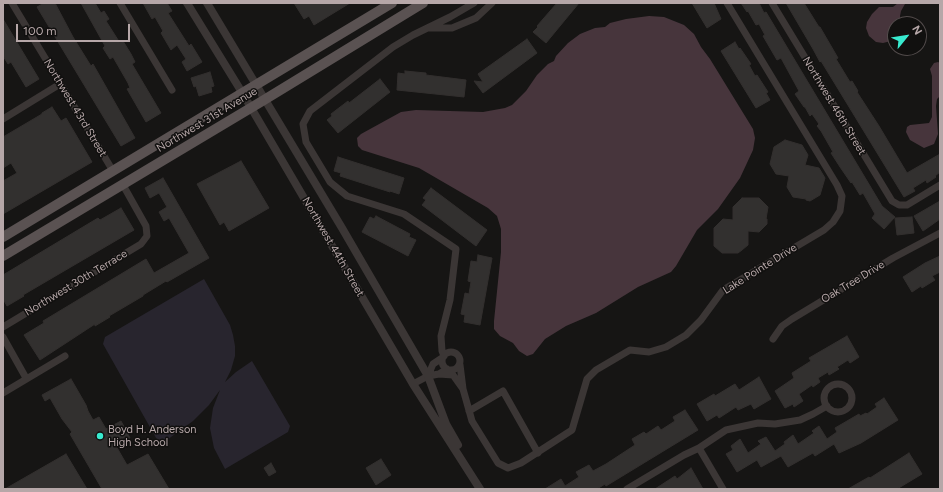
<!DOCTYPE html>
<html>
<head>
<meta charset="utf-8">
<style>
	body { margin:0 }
	#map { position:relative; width:943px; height:492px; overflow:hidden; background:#161514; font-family:Figtree,sans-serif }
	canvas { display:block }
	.frame { position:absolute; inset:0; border:4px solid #b6a7a8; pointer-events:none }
	.north { position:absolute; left:887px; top:16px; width:40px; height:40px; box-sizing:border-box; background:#11100f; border:1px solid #534c4c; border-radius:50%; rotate:60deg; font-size:11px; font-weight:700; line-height:16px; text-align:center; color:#b6a7a8 }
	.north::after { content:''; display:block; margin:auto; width:14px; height:18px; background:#38eacf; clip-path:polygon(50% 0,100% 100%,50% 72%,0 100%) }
	.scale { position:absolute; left:16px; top:24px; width:114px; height:18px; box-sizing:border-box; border:2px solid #b6a7a8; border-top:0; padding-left:5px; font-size:12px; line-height:14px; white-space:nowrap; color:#b6a7a8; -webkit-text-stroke:3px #11100f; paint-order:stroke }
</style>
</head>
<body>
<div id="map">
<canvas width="943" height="492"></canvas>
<div class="frame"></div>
<div class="north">N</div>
<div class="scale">100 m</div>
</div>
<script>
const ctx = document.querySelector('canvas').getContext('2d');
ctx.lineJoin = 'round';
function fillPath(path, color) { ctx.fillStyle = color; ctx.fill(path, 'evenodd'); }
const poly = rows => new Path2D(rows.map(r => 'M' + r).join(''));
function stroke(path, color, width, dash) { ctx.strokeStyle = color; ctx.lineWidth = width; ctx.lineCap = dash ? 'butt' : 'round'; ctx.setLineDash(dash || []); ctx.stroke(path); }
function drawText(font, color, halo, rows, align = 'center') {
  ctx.font = font + ' Figtree,sans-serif'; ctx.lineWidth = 3; ctx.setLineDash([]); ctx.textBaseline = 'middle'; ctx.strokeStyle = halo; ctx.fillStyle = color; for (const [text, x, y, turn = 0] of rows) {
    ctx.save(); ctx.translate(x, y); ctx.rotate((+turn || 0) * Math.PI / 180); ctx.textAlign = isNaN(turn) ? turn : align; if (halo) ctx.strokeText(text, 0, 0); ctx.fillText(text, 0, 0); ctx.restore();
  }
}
fillPath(poly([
	[204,279,230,325,233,335,235,346,235,356,231,370,225,382,236,372,252,361,290,426,288,432,225,469,214,448,210,428,213,408,220,390,209,405,193,421,160,445,103,344,105,337]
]), '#28252e');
fillPath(poly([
	[898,3,908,3,905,4,901,11,900,16,901,24,895,24,895,37,891,41,883,43,876,42,869,36,866,28,867,22,872,14,879,7,893,7],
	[649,16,664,17,684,25,694,34,701,47,710,59,753,129,755,138,753,150,740,178,718,209,697,230,676,266,671,272,638,287,596,313,566,326,545,339,533,354,527,356,519,351,513,343,500,336,494,329,494,321,501,252,501,229,497,216,488,208,419,168,362,150,358,146,357,138,361,134,401,112,416,110,483,112,505,108,512,105,526,91,537,75,548,64,554,61,556,56,568,43,580,34,595,28,605,27,610,23,626,19],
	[938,62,940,63,940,96,937,99,936,106,938,134,934,144,924,148,910,140,906,132,907,127,910,125,929,123,932,117,932,76,930,69,934,63]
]), '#47353c');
const building = poly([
	[44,3,55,3,73,37,91,66,93,64,135,138,121,146,37,7,44,3],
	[81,3,95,3,101,13,104,11,109,19,106,21,120,43,123,41,131,54,135,62,132,64,161,113,146,122,127,89,130,88,128,83,113,57,110,59,103,48,105,46,81,3],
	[143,3,167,3,172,11,168,13,189,46,191,44,202,62,187,71,182,62,186,59,177,45,171,50,161,33,163,31,155,17,152,19,143,3],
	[294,3,350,3,314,25,309,16,304,19,294,3],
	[557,3,579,3,546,43,533,32,538,27,537,26,557,3],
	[692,3,714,3,721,19,707,28,692,3],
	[741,3,759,3,764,13,766,12,882,206,895,217,884,229,872,218,875,214,863,193,860,195,852,182,851,183,840,167,831,153,833,152,821,131,817,126,819,124,812,114,810,116,805,107,804,107,795,94,799,91,781,58,777,60,763,36,765,35,759,24,756,25,748,11,747,12,741,3],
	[786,3,804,3,819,27,820,27,838,58,836,59,850,82,852,81,858,91,857,92,879,126,907,173,940,154,940,172,935,176,936,177,927,183,926,180,913,188,915,191,904,197,821,61,820,62,813,49,786,3],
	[3,19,39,79,26,87,11,62,8,64,3,56,3,19],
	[527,39,537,53,483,93,474,81,483,82,478,74,527,39],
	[735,42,739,49,740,48,751,64,749,65,755,76,757,75,768,92,766,93,770,100,756,108,721,51,735,42],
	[405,71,426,73,426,75,466,80,464,97,397,90,398,73,405,74,405,71],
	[210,72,214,86,211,87,212,92,199,96,196,86,194,87,191,78,210,72],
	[380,79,390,92,338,133,327,120,332,116,331,114,348,101,349,103,380,79],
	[52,107,61,121,66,118,92,162,3,214,3,181,17,173,11,163,3,168,3,137,42,114,42,113,52,107],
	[785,140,802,145,808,155,805,165,819,168,825,178,820,195,810,201,806,200,806,199,793,197,787,187,789,176,776,174,770,164,774,147,785,140],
	[338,157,404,178,399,194,390,191,390,192,340,176,341,173,334,171,338,157],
	[241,161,269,208,229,231,224,222,220,225,197,184,241,161],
	[163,178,209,258,167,282,166,281,143,295,143,296,109,316,110,317,95,326,95,324,40,360,24,335,44,323,43,321,146,259,154,273,189,253,169,218,164,221,159,212,167,207,159,193,150,198,145,188,163,178],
	[431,188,487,230,476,246,422,205,426,200,423,198,431,188],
	[742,198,759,198,768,207,766,219,767,219,767,224,759,232,748,231,748,245,742,250,738,253,722,253,714,246,714,228,723,219,733,220,733,207,742,198],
	[940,201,940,219,923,231,914,216,940,201],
	[121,208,134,230,23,295,24,296,7,306,3,299,3,275,98,218,100,220,121,208],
	[376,216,410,234,409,237,416,240,408,256,362,232,370,217,374,219,376,216],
	[912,217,914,233,897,235,895,218,912,217],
	[478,255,492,258,480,325,464,322,465,315,461,314,465,293,469,294,471,282,468,281,471,261,477,262,478,255],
	[940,256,940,272,932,276,935,280,922,288,921,286,912,292,903,277,925,263,940,256],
	[847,336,859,357,850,363,848,360,837,367,839,369,829,375,828,372,818,378,820,382,813,387,812,385,799,394,803,401,794,407,793,404,785,408,775,391,794,378,792,373,811,361,809,358,847,336],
	[759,377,771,399,754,409,751,404,738,410,736,407,719,418,717,415,707,421,697,404,714,394,715,396,735,384,739,390,759,377],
	[71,379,86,405,88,411,93,420,99,417,106,429,121,421,130,438,116,446,127,465,148,454,169,489,102,489,70,434,72,432,62,419,50,398,45,401,42,395,71,379],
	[884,398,898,420,861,443,839,453,834,444,815,456,813,453,788,467,781,456,761,467,757,460,737,472,726,454,733,450,731,446,740,439,748,453,761,444,758,441,766,437,775,451,785,444,784,442,793,435,798,444,814,433,812,431,819,426,827,439,837,432,835,428,859,414,860,416,866,413,867,414,877,407,875,404,884,398],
	[685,410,698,430,606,486,605,484,597,489,545,489,561,479,565,486,579,477,576,472,589,465,593,471,606,464,635,445,632,439,644,432,646,434,658,426,661,430,675,421,673,417,685,410],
	[909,453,922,474,897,489,848,489,869,477,870,478,909,453],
	[66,454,87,489,5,489,66,454],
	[381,459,391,475,376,485,366,468,381,459],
	[271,463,276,472,269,476,264,468,271,463],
	[691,468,703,489,655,489,675,476,677,479,691,468]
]);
fillPath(building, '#32302f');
stroke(building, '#322f2e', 1);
stroke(poly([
	[12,3,113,171],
	[120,3,172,90],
	[772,3,892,201,899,205,907,205,940,185],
	[430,28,452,28,476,18,492,3],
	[3,119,60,84],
	[3,327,141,244,147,236,146,226,123,185],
	[3,337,26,378],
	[773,339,782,326,792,319,893,258,940,233],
	'442 361a9 9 0 1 1 18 0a9 9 0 1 1-18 0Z',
	[444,356,442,351,441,336,450,300,456,249,404,214,347,196,330,182,306,142,303,124,310,111,393,47,413,35,450,17,474,3],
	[460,365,463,389,472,421,498,463,508,468,521,463,572,430,587,379,596,370,630,350,649,352,666,347,686,335,701,320,723,290,824,230,833,222,840,211,842,196,837,185,727,3],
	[439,374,453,375,463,389],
	[428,376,433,364,442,358],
	[413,384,428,376,439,374,447,369],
	'824 398a14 14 0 1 1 28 0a14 14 0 1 1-28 0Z',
	[3,393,65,356],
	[469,411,503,391,538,453],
	[699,448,723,489],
	[627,489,684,455,699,448,726,430,758,423,775,424,800,420,813,414,827,406]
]), '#3b3635', 7);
stroke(poly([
	[187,3,243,94,413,384,480,489],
	[207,3,342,228,428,376,446,424,458,445]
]), '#3b3635', 8);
stroke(poly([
	[3,237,392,3],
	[3,256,264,100,423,3]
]), '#5a5252', 10);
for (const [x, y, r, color] of [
	[100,436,4,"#38eacf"]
]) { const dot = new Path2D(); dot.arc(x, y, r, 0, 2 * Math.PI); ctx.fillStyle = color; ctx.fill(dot); stroke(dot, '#11100f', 1.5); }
drawText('11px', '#b6a7a8', '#11100f', [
	["Northwest 46th Street",834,106,59],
	["Northwest 43rd Street",75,108,59],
	["Northwest 31st Avenue",207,120,-31],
	["Northwest 44th Street",333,247,60],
	["Lake Pointe Drive",760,269,-32],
	["Oak Tree Drive",853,282,-31],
	["Northwest 30th Terrace",76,283,-31]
]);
drawText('11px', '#b6a7a8', '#11100f', [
	["Boyd H. Anderson",108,430],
	["High School",108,443]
], 'left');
</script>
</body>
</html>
